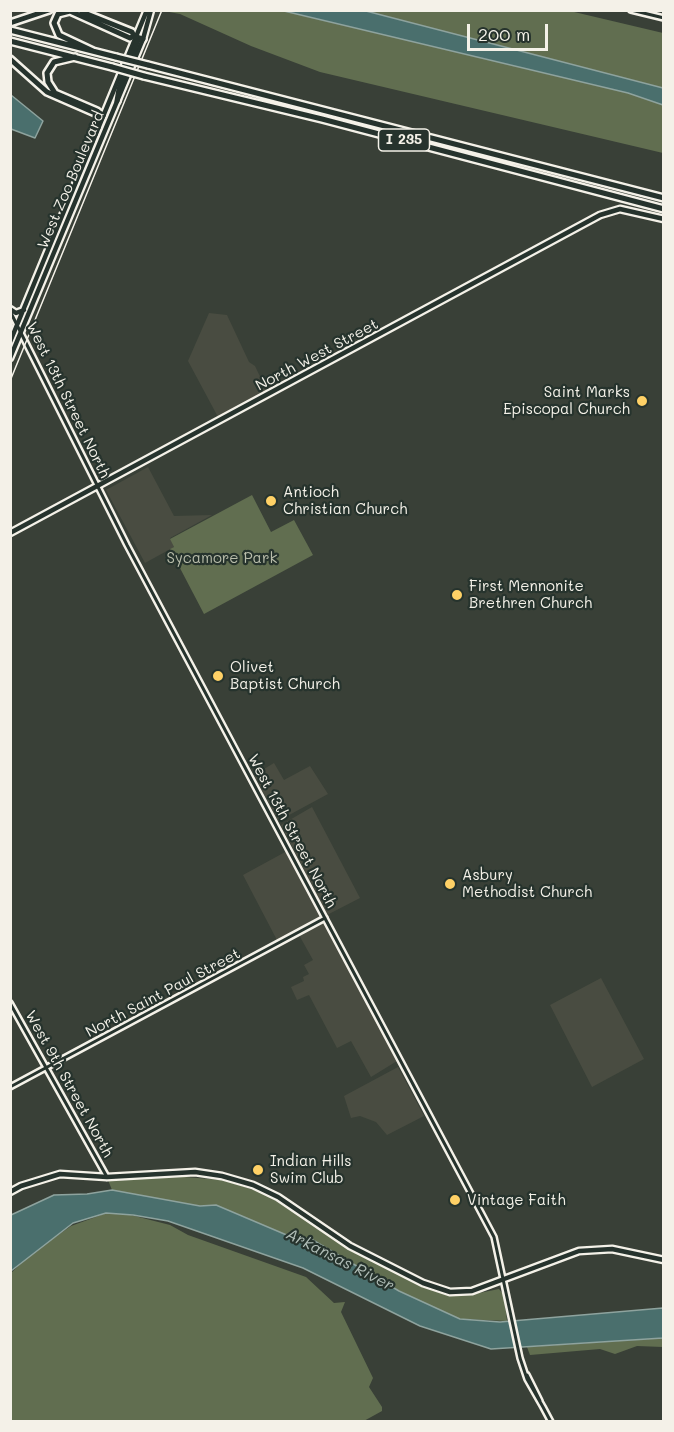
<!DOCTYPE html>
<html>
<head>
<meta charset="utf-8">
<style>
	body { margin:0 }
	#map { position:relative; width:674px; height:1432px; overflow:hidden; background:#394037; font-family:Mali,sans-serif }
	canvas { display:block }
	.frame { position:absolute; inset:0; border:12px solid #f4f1e8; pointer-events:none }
	.scale { position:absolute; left:467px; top:24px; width:81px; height:27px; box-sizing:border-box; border:3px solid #f4f1e8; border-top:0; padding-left:8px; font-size:18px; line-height:21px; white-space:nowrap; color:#f4f1e8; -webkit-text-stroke:4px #26332d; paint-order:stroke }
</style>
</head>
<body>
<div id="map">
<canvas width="674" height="1432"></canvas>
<div class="frame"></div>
<div class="scale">200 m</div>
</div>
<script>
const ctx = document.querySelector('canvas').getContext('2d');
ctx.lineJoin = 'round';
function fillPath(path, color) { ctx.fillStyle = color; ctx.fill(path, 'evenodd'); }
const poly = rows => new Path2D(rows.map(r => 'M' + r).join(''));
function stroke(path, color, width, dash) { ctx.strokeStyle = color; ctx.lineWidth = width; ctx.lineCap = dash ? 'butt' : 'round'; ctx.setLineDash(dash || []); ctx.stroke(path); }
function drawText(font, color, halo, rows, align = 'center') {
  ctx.font = font + ' Mali,sans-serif'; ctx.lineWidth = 4.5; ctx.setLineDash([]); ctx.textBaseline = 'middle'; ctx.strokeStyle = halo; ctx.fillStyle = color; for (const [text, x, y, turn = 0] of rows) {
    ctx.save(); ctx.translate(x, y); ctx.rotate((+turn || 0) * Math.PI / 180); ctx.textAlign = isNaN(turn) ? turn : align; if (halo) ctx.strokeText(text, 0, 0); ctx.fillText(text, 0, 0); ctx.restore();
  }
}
fillPath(poly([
	[209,313,227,315,249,362,255,366,267,391,218,417,188,361],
	[148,467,174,516,212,515,170,538,174,547,145,563,106,490],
	[274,763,284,780,310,766,328,794,278,821,254,775],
	[312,807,360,898,327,915,281,825],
	[287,851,322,918,278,942,243,875],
	[324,922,397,1061,371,1077,351,1041,337,1048,309,995,297,1000,291,987,304,981,303,977,309,974,304,965,313,960,299,935],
	[601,978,644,1059,592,1087,550,1005],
	[398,1067,424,1116,387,1135,376,1122,360,1116,351,1118,344,1096]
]), '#494c41');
fillPath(poly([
	[164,11,284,11,628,93,663,105,663,153,320,72,251,46,180,14],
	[366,11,570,11,663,33,663,88],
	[252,495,271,532,294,520,313,555,204,614,170,549,174,547,170,539],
	[172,1176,223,1180,266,1194,348,1248,438,1292,469,1295,499,1289,504,1295,507,1321,460,1319,399,1291,311,1239,289,1236,216,1205,200,1206,112,1190,108,1180],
	[123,1213,170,1225,188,1235,306,1277,334,1303,345,1302,341,1312,373,1378,369,1387,382,1407,382,1411,362,1422,11,1422,11,1273,31,1254,71,1226,104,1214],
	[663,1338,663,1347,637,1346,615,1354,600,1349,530,1355,527,1347]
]), '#616e50');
const water = poly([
	[284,11,366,11,663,88,663,105,628,93,284,11],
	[11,95,43,121,35,138,11,129,11,95],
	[112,1190,200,1206,216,1205,289,1236,311,1239,399,1291,460,1319,500,1322,663,1308,663,1338,491,1349,420,1326,303,1268,168,1221,133,1215,106,1213,73,1223,11,1271,11,1215,54,1195,87,1194,112,1190]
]);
fillPath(water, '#4a6f6d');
stroke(water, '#8ea39e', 1.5);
const minor = poly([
	[631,10,664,18],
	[10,311,127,545,494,1237,520,1358,527,1379,543,1407],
	[10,1003,107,1177],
	[10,1087,325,918],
	[527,1375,540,1401],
	[543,1407,551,1422]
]);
const major = poly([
	[10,309,16,313,24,310],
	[10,342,147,10],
	[10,358,143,39,151,10],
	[10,533,600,215,620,209,664,219],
	[10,1192,21,1186,60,1174,107,1177,195,1172,222,1176,253,1185,278,1197,350,1246,423,1283,450,1292,472,1291,579,1251,612,1249,664,1260]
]);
const highway = poly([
	[82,12,132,32,134,36],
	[10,23,49,10],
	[10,30,116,57],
	[10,41,112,67],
	[93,51,59,35,54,23,58,14,70,11,130,38,134,36,143,39],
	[75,57,54,62,47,73,48,82,55,93,97,111,103,116],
	[10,59,47,92,102,116],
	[148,65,664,198],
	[144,76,322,119,664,209],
	[117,101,119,89,138,40,135,36]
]);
stroke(minor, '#f4f1e8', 8);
stroke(major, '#f4f1e8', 9);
stroke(highway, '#f4f1e8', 10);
stroke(minor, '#26332d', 3);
stroke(major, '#26332d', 4.5);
stroke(highway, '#26332d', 5);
stroke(poly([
	[10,381,162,10]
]), '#f4f1e8', 1.5);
const highwayBridge = poly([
	[116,57,148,65],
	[112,67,144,76]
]);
stroke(highwayBridge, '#f4f1e8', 10, []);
stroke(highwayBridge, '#26332d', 5);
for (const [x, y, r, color] of [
	[642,401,6,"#ffd166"],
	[271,501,6,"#ffd166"],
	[457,595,6,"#ffd166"],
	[218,676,6,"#ffd166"],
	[450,884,6,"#ffd166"],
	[258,1170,6,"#ffd166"],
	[455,1200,6,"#ffd166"]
]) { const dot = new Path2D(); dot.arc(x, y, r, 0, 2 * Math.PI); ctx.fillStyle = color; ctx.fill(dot); stroke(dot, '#26332d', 2); }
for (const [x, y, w] of [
	[404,140,51]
]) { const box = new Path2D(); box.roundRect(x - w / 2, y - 11, w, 22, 4.5); ctx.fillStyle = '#26332d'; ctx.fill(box); stroke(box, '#f4f1e8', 1.5); }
drawText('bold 14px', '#f4f1e8', null, [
	["I 235",404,140]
]);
drawText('15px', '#f4f1e8', '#26332d', [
	["West Zoo Boulevard",71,180,-67],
	["North West Street",317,355,-28],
	["West 13th Street North",68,400,64],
	["West 13th Street North",292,831,62],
	["North Saint Paul Street",163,993,-28],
	["West 9th Street North",69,1084,61]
]);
drawText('15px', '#f4f1e8', '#26332d', [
	["Saint Marks",630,392,"right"],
	["Episcopal Church",630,409,"right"],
	["Antioch",283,492],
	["Christian Church",283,509],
	["First Mennonite",469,586],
	["Brethren Church",469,603],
	["Olivet",230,667],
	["Baptist Church",230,684],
	["Asbury",462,875],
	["Methodist Church",462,892],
	["Indian Hills",270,1161],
	["Swim Club",270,1178],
	["Vintage Faith",467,1200]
], 'left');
drawText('15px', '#b9bdab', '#26332d', [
	["Sycamore Park",222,558]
]);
drawText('italic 16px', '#b0bdb7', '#26332d', [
	["Arkansas River",340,1260,27]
]);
</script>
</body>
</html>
